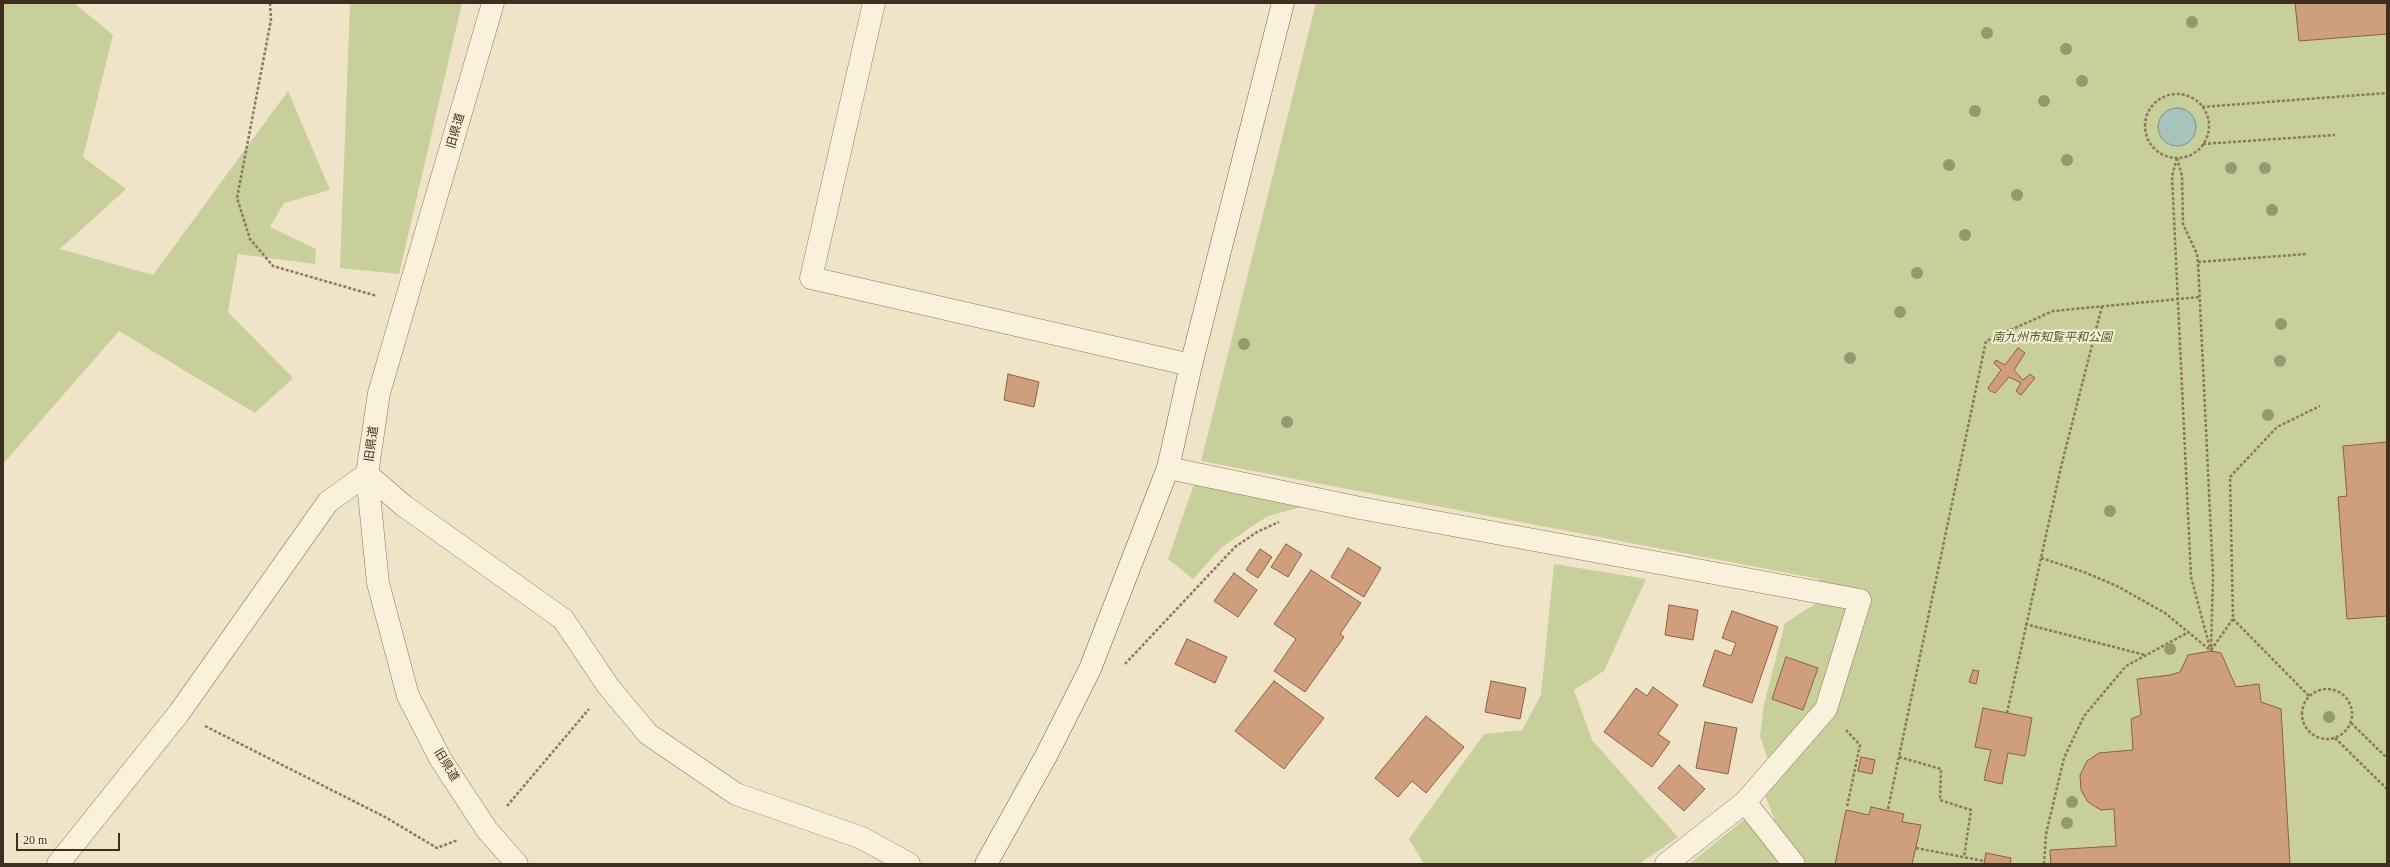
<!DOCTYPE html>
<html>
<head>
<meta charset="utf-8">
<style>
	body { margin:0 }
	#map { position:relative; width:2390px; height:867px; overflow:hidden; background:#f0e4c8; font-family:"Times New Roman",serif }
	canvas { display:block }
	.frame { position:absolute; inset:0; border:4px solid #3d2e20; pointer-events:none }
	.scale { position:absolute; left:16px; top:833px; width:104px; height:18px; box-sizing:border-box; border:2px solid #3d2e20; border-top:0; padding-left:5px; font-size:12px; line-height:14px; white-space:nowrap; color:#3d2e20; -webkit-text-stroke:3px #f7eed8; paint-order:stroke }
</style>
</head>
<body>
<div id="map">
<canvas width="2390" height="867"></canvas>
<div class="frame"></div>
<div class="scale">20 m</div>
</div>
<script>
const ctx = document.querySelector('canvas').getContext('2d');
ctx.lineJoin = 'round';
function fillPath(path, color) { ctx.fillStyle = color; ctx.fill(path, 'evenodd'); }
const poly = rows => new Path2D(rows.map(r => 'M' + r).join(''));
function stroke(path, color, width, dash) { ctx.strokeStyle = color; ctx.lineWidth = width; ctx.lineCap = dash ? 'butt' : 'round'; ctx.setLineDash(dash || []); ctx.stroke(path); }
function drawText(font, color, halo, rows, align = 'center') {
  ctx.font = font + ' "Times New Roman","Noto Sans JP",serif'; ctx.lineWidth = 4; ctx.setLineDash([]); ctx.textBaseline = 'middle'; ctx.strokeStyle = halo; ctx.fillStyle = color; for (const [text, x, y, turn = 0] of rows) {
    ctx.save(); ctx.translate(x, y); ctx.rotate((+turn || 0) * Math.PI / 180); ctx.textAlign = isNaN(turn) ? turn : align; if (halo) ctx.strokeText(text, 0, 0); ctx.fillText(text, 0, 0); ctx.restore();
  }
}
fillPath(poly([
	[3,3,74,3,113,35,83,157,126,189,60,249,153,275,288,91,330,190,284,203,270,227,316,249,315,264,238,254,228,312,293,378,255,413,119,331,3,464],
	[350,3,462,3,399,274,340,268],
	[1316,3,2387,3,2387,864,1807,864,1775,821,1765,795,1781,772,1767,757,1760,736,1764,704,1785,623,1815,604,1819,579,1201,461],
	[1194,484,1305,506,1268,516,1251,527,1221,548,1193,579,1168,559],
	[1554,564,1646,579,1604,671,1574,690,1592,740,1678,837,1639,864,1424,864,1409,839,1484,734,1522,730,1541,695],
	[1746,818,1782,864,1689,864]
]), '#c9cf9b');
const water = poly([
	'2158 127a19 19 0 1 1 38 0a19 19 0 1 1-38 0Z'
]);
fillPath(water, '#a9c4bc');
stroke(water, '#6f938a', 1);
const building = poly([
	[2295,3,2387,3,2387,34,2299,41,2295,3],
	[2018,348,2025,353,2014,370,2023,380,2030,374,2035,378,2021,395,2016,391,2021,383,2009,377,1995,393,1989,390,1988,388,2001,370,1994,363,1996,360,2005,365,2018,348],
	[1008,374,1039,382,1034,407,1004,400,1008,374],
	[2387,442,2387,616,2347,619,2338,497,2347,496,2343,446,2387,442],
	[1286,544,1302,554,1288,577,1271,567,1286,544],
	[1348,548,1381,568,1364,597,1331,577,1348,548],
	[1260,549,1272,557,1258,578,1246,570,1260,549],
	[1311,570,1361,603,1340,634,1344,637,1305,692,1274,671,1296,639,1274,624,1311,570],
	[1234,573,1257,590,1238,617,1214,601,1234,573],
	[1669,605,1698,610,1693,640,1665,635,1669,605],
	[1732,611,1778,627,1752,703,1703,686,1715,650,1731,656,1736,643,1722,638,1732,611],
	[1187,639,1227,657,1215,683,1175,664,1187,639],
	[2211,651,2221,653,2236,687,2259,684,2261,702,2281,709,2290,864,2051,864,2050,850,2116,846,2114,809,2101,810,2088,802,2081,790,2080,775,2087,761,2099,753,2133,750,2131,719,2141,715,2137,679,2170,675,2180,672,2188,655,2211,651],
	[1786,657,1818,668,1803,710,1772,699,1786,657],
	[1973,670,1979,671,1976,684,1969,682,1973,670],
	[1274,681,1324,718,1284,769,1235,731,1274,681],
	[1491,681,1526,688,1520,719,1485,712,1491,681],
	[1653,687,1678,705,1658,734,1670,742,1652,767,1604,732,1636,688,1647,696,1653,687],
	[1983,708,2032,718,2025,756,2008,753,2002,784,1984,780,1991,750,1975,747,1983,708],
	[1426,716,1464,747,1426,793,1412,781,1398,797,1375,778,1426,716],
	[1705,722,1737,728,1728,774,1696,768,1705,722],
	[1861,757,1875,760,1872,774,1858,771,1861,757],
	[1679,765,1705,789,1684,811,1658,788,1679,765],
	[1871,807,1904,814,1902,822,1921,825,1912,864,1835,864,1846,810,1869,815,1871,807],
	[1986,853,2011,858,2010,864,1984,864,1986,853]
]);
fillPath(building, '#cf9f7d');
stroke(building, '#8d5f41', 1);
const street = poly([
	[493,3,379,393,367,474,378,583,408,696,441,760,487,830,517,864],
	[874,3,811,278,1191,365],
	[1168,468,1360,508,1860,600,1826,709,1745,802,1794,864],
	[58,864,179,713,328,502,367,474,404,506,563,619,608,686,648,734,736,794,862,838,909,864],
	[1666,864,1745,802]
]);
const secondary = poly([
	[986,864,1046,756,1090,669,1168,468,1191,365,1283,3]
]);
stroke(street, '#8d765c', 23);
stroke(secondary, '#6f573f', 23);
stroke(poly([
	[270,3,271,20,237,198,250,239,273,266,377,296],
	'2145 126a32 32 0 1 1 64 0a32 32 0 1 1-64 0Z',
	[2202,107,2387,93],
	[2203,144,2335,135],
	[2177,158,2182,176,2183,224,2197,254,2198,262,2213,576,2211,651],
	[2177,158,2172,176,2191,577,2210,648],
	[2198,262,2307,254],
	[2041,558,2084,572,2117,586,2165,613,2210,650],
	[2233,619,2309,696],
	[2025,624,2145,655],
	[2211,650,2233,619,2230,477,2277,427,2320,406],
	[1125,664,1235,547,1257,532,1279,522],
	'2302 714a25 25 0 1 1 50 0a25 25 0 1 1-50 0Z',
	[2007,713,2061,467,2102,306],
	[2351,723,2387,758],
	[205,726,385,817,437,848,458,840],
	[1846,730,1860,745,1847,807],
	[2335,738,2387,789],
	[1899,757,1941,769,1940,800,1971,810,1964,857],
	[507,806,589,709],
	[1888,809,1986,341,2053,311,2200,297],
	[1916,848,1984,861],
	[2044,864,2046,834,2064,758,2084,716,2126,666,2187,633]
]), '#8d765c', 2.5, [3, 2]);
stroke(street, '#faf1dc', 22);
stroke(secondary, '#faf1dc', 22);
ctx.fillStyle = '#96986f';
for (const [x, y] of [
	[2192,22],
	[1987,33],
	[2066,49],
	[2082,81],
	[2044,101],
	[1975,111],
	[2067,160],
	[1949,165],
	[2231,168],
	[2265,168],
	[2017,195],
	[2272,210],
	[1965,235],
	[1917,273],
	[1900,312],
	[2281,324],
	[1244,344],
	[1850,358],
	[2280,361],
	[2268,415],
	[1287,422],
	[2110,511],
	[2170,649],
	[2329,717],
	[2072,802],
	[2067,823]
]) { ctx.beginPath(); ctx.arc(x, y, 6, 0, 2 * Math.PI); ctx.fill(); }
drawText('12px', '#3d2e20', '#f7eed8', [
	["旧県道",456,131,-74],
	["旧県道",372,444,-82],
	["旧県道",446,765,59]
]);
drawText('italic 12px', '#4d5a26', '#f7eed8', [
	["南九州市知覧平和公園",2052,338]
]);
</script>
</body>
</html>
